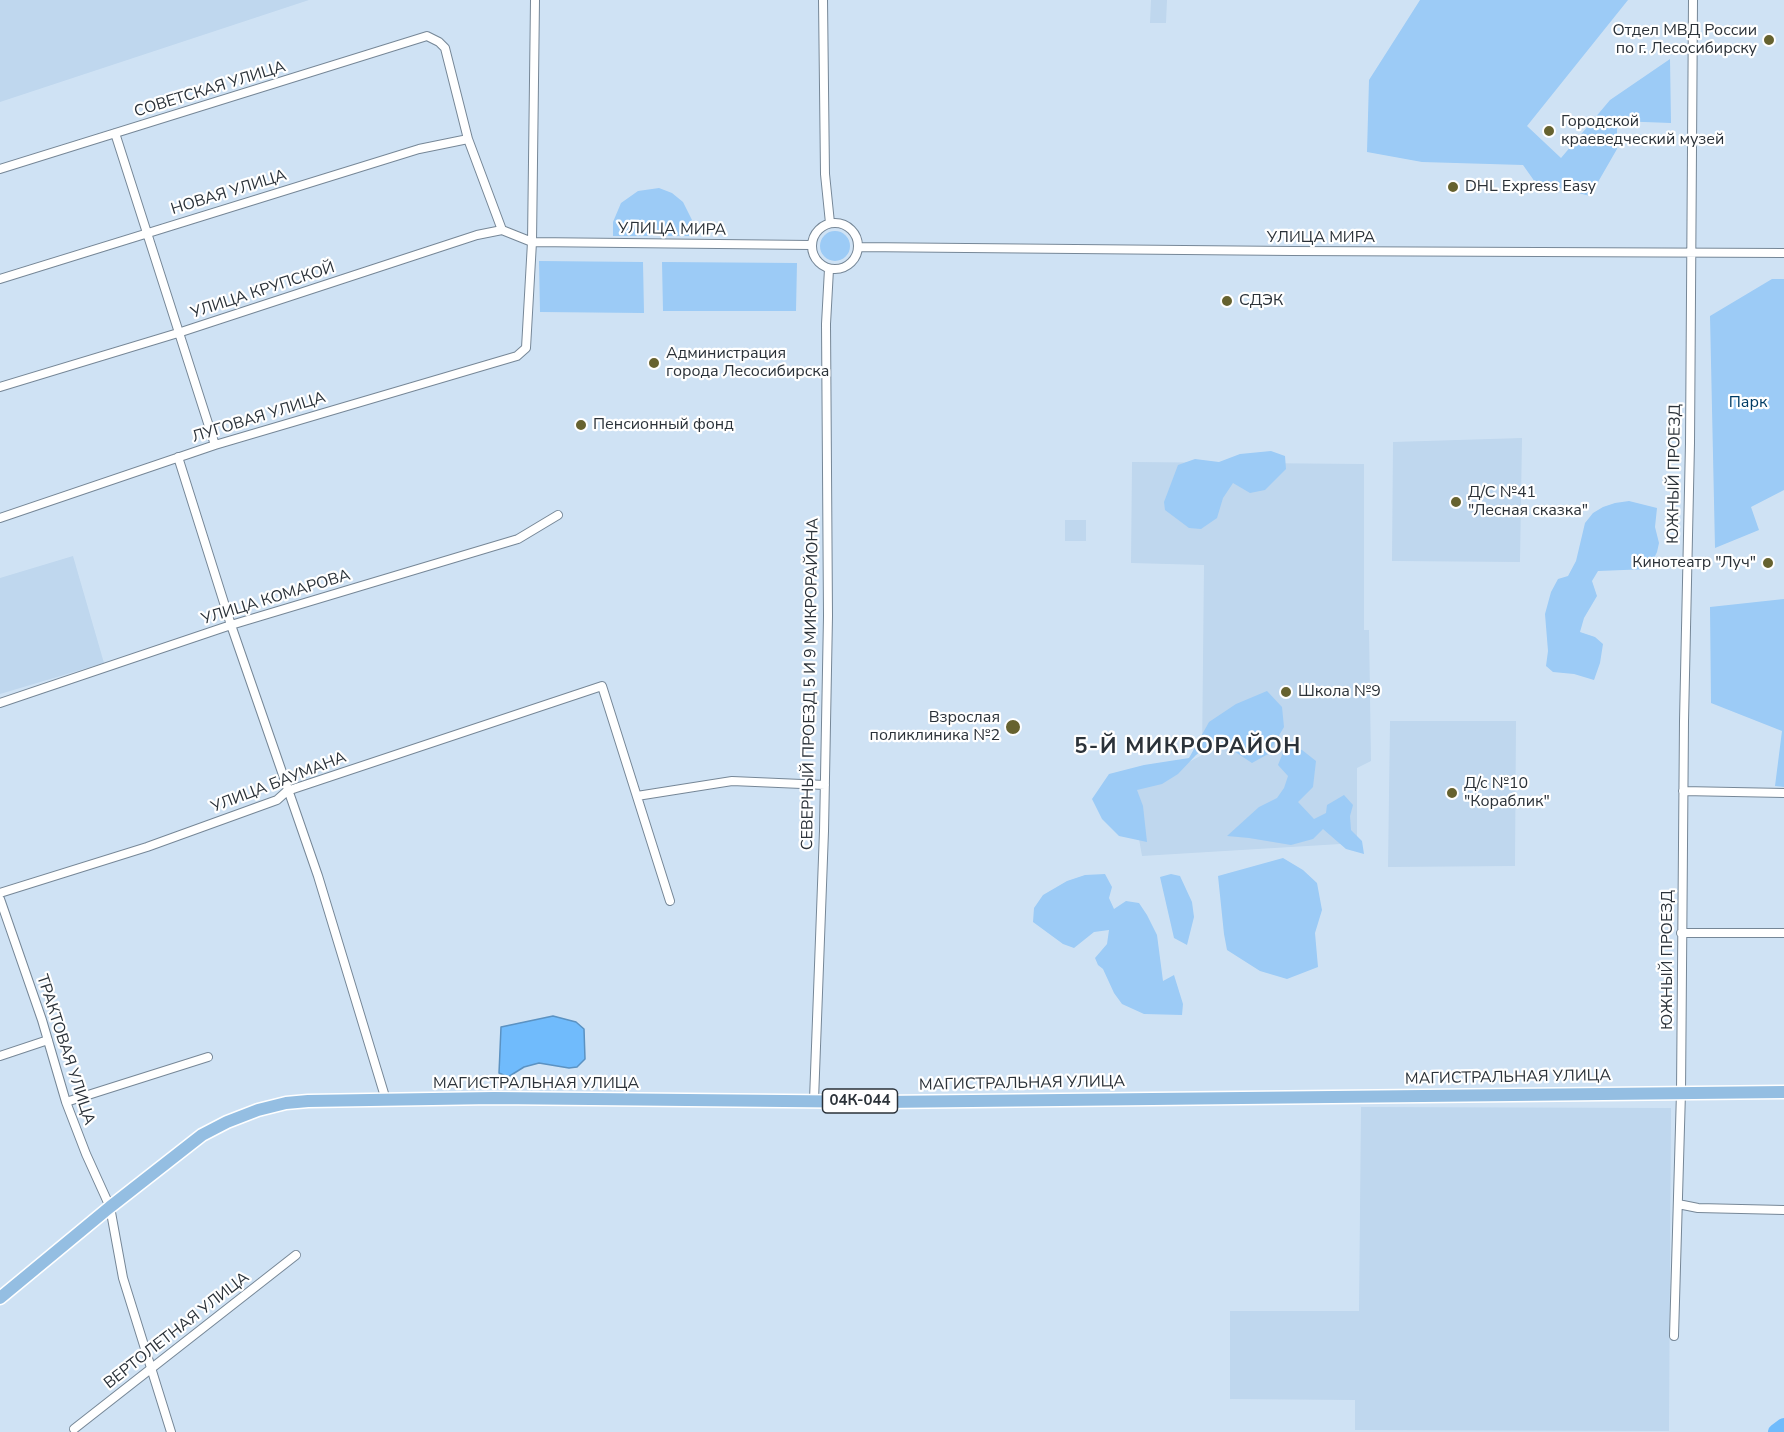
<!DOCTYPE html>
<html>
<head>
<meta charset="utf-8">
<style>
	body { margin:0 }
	canvas { display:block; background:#cfe2f4 }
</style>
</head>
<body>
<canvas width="1784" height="1432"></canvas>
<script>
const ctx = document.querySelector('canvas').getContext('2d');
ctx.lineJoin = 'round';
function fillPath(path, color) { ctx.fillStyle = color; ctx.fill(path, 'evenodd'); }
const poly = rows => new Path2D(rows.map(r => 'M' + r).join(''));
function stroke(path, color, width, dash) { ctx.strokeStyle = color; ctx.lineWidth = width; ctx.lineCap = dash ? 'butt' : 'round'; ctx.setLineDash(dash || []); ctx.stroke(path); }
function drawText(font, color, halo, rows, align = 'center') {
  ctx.font = font + ' "Nunito Sans",sans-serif'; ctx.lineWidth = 4.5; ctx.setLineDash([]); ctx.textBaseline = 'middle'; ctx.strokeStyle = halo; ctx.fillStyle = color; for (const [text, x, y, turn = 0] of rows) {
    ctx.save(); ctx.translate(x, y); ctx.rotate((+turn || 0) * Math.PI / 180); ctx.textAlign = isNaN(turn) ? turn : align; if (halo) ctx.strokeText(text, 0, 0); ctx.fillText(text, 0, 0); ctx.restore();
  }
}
fillPath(poly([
	[0,0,309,0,0,102],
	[1151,0,1167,0,1166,23,1150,23],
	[1522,438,1520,562,1392,561,1393,442],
	[1132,462,1364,464,1364,630,1369,630,1371,761,1357,768,1357,843,1142,856,1131,793,1202,755,1204,565,1131,563],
	[1065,520,1086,520,1086,541,1065,541],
	[73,556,104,663,0,694,0,578],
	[1390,721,1516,721,1515,866,1388,867],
	[1361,1107,1671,1108,1669,1431,1355,1430,1355,1400,1230,1399,1230,1311,1359,1311]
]), '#bfd7ee');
fillPath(poly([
	[1420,0,1628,0,1527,126,1561,158,1610,100,1670,59,1671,123,1617,121,1617,149,1590,196,1535,182,1523,165,1422,162,1367,152,1369,80],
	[659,188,672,193,683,202,693,222,692,236,613,236,613,222,621,203,638,191],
	'820 246a15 15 0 1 1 30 0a15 15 0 1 1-30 0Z',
	[539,261,643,262,644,313,540,312],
	[662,262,797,263,796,311,663,311],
	[1772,279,1784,279,1784,490,1751,507,1759,530,1715,548,1710,316],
	[1271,451,1285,456,1286,469,1265,490,1250,493,1233,483,1223,498,1217,518,1201,529,1189,528,1165,510,1164,502,1178,465,1195,459,1219,462,1240,454],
	[1629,501,1657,508,1655,527,1659,543,1657,552,1649,569,1598,571,1592,581,1597,596,1584,618,1580,632,1595,637,1603,644,1600,663,1594,680,1574,674,1553,672,1546,666,1548,651,1545,614,1551,592,1558,579,1568,576,1576,561,1585,523,1593,513,1603,507,1615,503],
	[1784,599,1784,787,1775,786,1782,731,1711,703,1710,607],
	[1267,691,1282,707,1284,727,1268,754,1252,763,1217,740,1196,755,1178,774,1162,784,1137,790,1143,806,1147,842,1119,836,1102,819,1092,799,1109,774,1144,765,1189,758,1209,722,1236,704],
	[1286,745,1302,750,1316,761,1313,787,1298,802,1314,819,1326,813,1327,805,1344,795,1353,805,1350,816,1351,830,1362,841,1364,854,1346,849,1323,829,1313,839,1291,845,1249,838,1227,836,1259,807,1277,798,1284,788,1288,776,1278,765],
	[1283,858,1303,870,1317,883,1322,910,1315,933,1318,967,1287,979,1260,971,1227,950,1224,934,1218,876],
	[1105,874,1112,887,1109,898,1114,909,1126,901,1139,903,1147,915,1157,935,1163,981,1174,975,1183,1004,1182,1015,1144,1014,1122,1004,1114,993,1103,969,1098,965,1095,958,1107,944,1109,930,1094,932,1074,948,1063,944,1033,922,1034,908,1043,895,1067,881,1085,875],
	[1171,874,1180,876,1192,902,1194,917,1187,945,1174,938,1160,877]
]), '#9ccbf6');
const water = poly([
	[553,1016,576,1022,584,1029,585,1059,577,1067,569,1068,539,1063,524,1067,508,1077,499,1073,501,1027,553,1016]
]);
fillPath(water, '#70bbfc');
stroke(water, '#5b92c2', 1.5);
stroke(poly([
	[1776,1432,1784,1426]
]), '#70bbfc', 16);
const minor = poly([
	[823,0,825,174,830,223],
	[115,133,215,445],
	[0,169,427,36,439,42,445,48,468,139,502,230],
	'812 246a23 23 0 1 1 46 0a23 23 0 1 1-46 0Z',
	[858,247,1292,251,1784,253],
	[0,279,419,149,468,139],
	[0,387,178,333,477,235,502,230,532,242,811,245],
	[178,457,231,625,318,876,386,1100],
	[0,518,215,445,517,356,526,348,532,242,535,0],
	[0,703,231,625,518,539,558,515],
	[1683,791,1784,793],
	[637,796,732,781,825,785],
	[0,893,147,847,277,800,287,791,602,686,670,901],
	[0,899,42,1020,66,1102,86,1154,110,1207,123,1278,171,1432],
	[1681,933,1784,933],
	[0,1056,48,1040],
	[814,1100,824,831,828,616,826,324,829,269],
	[66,1102,208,1057],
	[1678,1204,1698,1208,1784,1210],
	[1674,1336,1681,1092,1684,721,1690,443,1693,0],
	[74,1429,296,1255]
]);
const primary = poly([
	[0,1298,110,1207,202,1135,227,1122,258,1110,286,1103,308,1101,494,1098,881,1102,1784,1092]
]);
stroke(minor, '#768797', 10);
stroke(primary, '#fff', 15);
stroke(minor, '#fff', 8);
stroke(primary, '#94bee2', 12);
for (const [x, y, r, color] of [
	[1769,40,6,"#66622f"],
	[1549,131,6,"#66622f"],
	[1453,187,6,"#66622f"],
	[1227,301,6,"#66622f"],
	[654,363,6,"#66622f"],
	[581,425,6,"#66622f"],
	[1456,502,6,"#66622f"],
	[1768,563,6,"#66622f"],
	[1286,692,6,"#66622f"],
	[1013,727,8,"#66622f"],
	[1452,793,6,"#66622f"]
]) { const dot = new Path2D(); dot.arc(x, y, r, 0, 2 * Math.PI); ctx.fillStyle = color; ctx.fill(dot); stroke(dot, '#fff', 2); }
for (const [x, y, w] of [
	[860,1101,75]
]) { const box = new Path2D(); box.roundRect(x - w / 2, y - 12, w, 24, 4.5); ctx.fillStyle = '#fff'; ctx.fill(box); stroke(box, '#2b3239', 1.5); }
drawText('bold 15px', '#2b3239', null, [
	["04К-044",860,1101]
]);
drawText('16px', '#2b3239', '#fff', [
	["Отдел МВД России",1757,31,"right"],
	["по г. Лесосибирску",1757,49,"right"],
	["Городской",1561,122],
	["краеведческий музей",1561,140],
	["DHL Express Easy",1465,187],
	["СДЭК",1239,301],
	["Администрация",666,354],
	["города Лесосибирска",666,372],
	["Пенсионный фонд",593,425],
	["Д/С №41",1468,493],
	["\"Лесная сказка\"",1468,511],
	["Кинотеатр \"Луч\"",1756,563,"right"],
	["Школа №9",1298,692],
	["Взрослая",1000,718,"right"],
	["поликлиника №2",1000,736,"right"],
	["Д/с №10",1464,784],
	["\"Кораблик\"",1464,802]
], 'left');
drawText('16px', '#2b3239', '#fff', [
	["СОВЕТСКАЯ УЛИЦА",210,90,-17],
	["НОВАЯ УЛИЦА",229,193,-17],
	["УЛИЦА МИРА",672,230,1],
	["УЛИЦА МИРА",1321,238],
	["УЛИЦА КРУПСКОЙ",263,291,-18],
	["ЛУГОВАЯ УЛИЦА",259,418,-17],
	["ЮЖНЫЙ ПРОЕЗД",1675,474,-89],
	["УЛИЦА КОМАРОВА",276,598,-17],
	["СЕВЕРНЫЙ ПРОЕЗД 5 И 9 МИКРОРАЙОНА",811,684,-89],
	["УЛИЦА БАУМАНА",279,783,-21],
	["ЮЖНЫЙ ПРОЕЗД",1668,960,-90],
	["ТРАКТОВАЯ УЛИЦА",65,1050,72],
	["МАГИСТРАЛЬНАЯ УЛИЦА",1508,1078,-1],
	["МАГИСТРАЛЬНАЯ УЛИЦА",536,1084],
	["МАГИСТРАЛЬНАЯ УЛИЦА",1022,1084,-1],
	["ВЕРТОЛЕТНАЯ УЛИЦА",177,1331,-38]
]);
drawText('16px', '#003c65', '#fff', [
	["Парк",1748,403]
]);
ctx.letterSpacing = '1.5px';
drawText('bold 22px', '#2b3239', '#fff', [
	["5-Й МИКРОРАЙОН",1188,748]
]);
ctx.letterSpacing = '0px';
</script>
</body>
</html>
